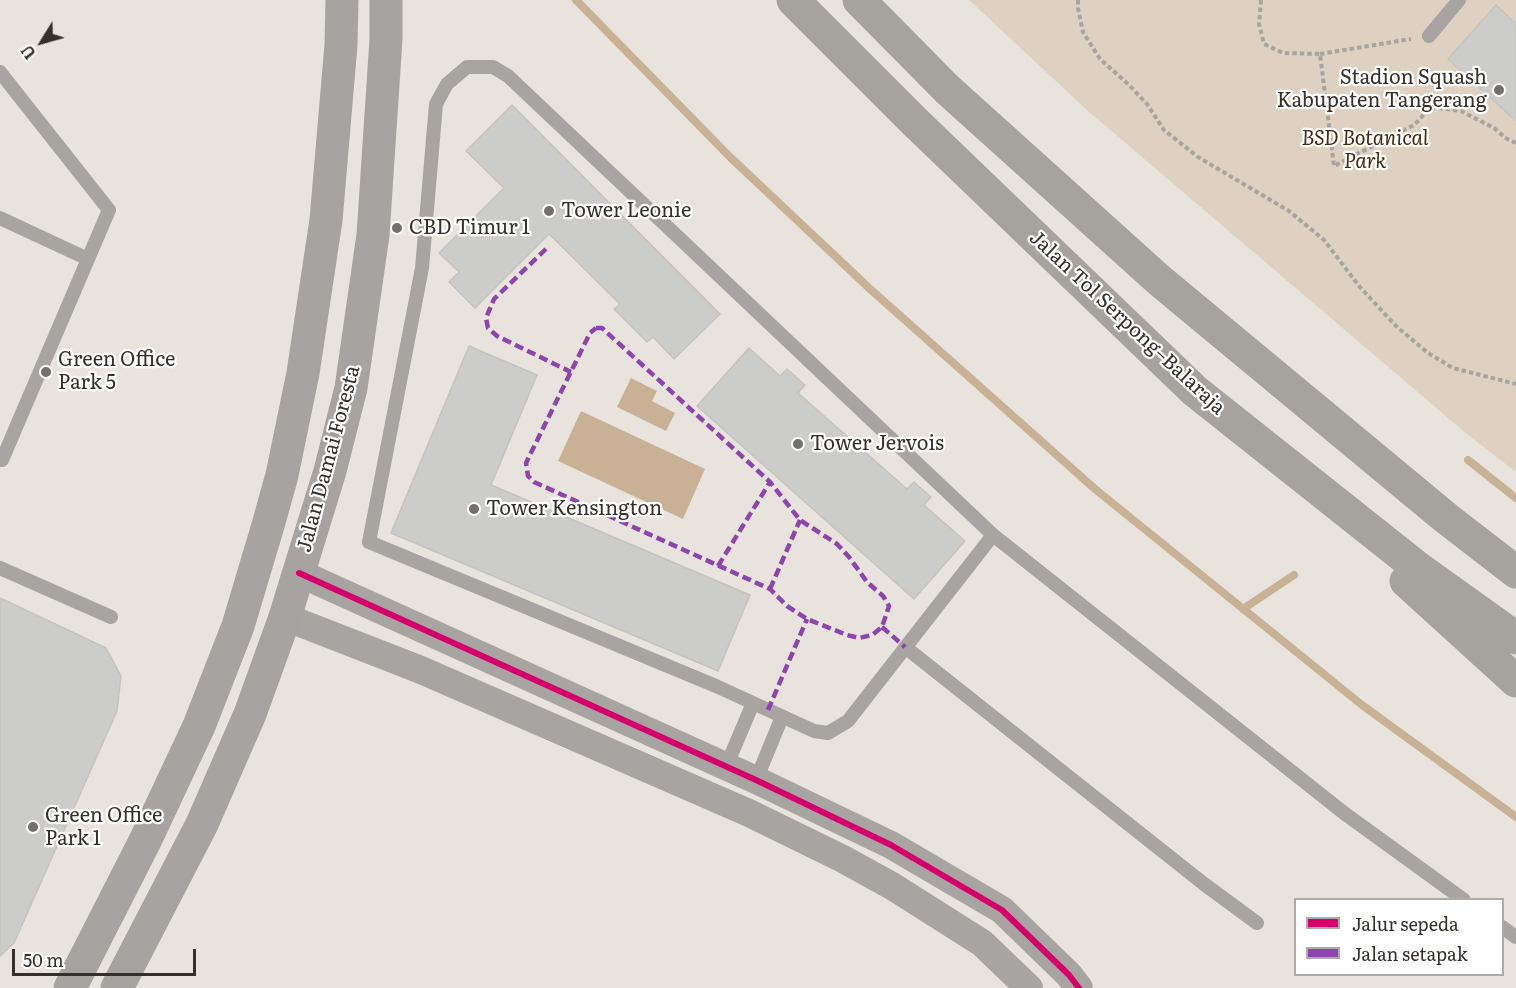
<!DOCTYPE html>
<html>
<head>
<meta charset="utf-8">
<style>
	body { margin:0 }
	#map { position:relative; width:1516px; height:988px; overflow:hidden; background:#e9e3dd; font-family:Literata,serif }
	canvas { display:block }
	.legend { position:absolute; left:1294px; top:898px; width:210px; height:78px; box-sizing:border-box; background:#fff; border:2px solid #aeacab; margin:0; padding:8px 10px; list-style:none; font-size:18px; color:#34302c }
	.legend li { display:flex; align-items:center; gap:12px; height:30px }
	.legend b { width:30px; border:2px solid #aeacab }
	.north { position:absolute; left:12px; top:12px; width:60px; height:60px; -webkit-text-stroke:4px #fff; paint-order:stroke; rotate:233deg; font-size:16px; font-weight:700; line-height:24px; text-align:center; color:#34302c }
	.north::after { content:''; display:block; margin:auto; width:21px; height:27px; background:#34302c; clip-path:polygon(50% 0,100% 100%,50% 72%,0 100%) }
	.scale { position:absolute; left:12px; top:949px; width:184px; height:27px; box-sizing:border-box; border:3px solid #34302c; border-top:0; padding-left:8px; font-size:18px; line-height:21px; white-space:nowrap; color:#34302c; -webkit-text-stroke:4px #fff; paint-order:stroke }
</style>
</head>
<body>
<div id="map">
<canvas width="1516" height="988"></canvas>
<ul class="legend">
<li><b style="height:8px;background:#d6006c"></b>Jalur sepeda</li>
<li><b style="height:8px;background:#8e44ad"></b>Jalan setapak</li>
</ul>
<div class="north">U</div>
<div class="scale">50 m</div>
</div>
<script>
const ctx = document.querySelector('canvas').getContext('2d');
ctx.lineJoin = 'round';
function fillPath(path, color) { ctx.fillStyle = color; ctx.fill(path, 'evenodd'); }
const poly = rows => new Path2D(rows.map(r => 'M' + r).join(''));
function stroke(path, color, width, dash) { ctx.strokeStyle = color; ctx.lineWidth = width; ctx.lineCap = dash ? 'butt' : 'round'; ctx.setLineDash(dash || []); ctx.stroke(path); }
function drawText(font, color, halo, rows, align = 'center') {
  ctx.font = font + ' Literata,serif'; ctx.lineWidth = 4.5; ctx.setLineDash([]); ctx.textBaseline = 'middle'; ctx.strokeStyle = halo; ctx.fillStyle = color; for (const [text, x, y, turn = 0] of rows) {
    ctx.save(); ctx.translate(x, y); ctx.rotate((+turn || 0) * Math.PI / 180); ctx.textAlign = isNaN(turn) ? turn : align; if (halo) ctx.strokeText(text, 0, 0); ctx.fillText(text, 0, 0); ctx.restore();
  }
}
fillPath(poly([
	[969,0,1516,0,1516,472,1468,435,1088,111]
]), '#dfd1c1');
fillPath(poly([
	[631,378,657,391,652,401,675,413,666,431,617,407],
	[581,411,705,469,683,519,558,461]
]), '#c9b195');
stroke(poly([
	[576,0,730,157,869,288,1095,489,1362,705,1516,817],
	[1468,460,1516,498],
	[1243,609,1294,575]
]), '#c9b195', 8);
const building = poly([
	[1496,5,1516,24,1516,121,1448,59,1496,5],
	[512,105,720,314,674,359,653,337,647,342,614,309,620,304,549,234,475,308,449,282,459,272,439,253,504,188,466,151,512,105],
	[469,346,537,375,491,485,750,595,718,671,391,533,469,346],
	[749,348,780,376,787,369,805,385,798,393,907,489,914,482,931,497,924,505,965,541,914,599,697,406,749,348],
	[0,598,106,648,121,676,117,711,14,943,0,956,0,598]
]);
fillPath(building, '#ccccca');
stroke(building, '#c3c4c0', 1.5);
stroke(poly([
	[1078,0,1078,8,1083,32,1100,59,1129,85,1147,104,1164,130,1198,157,1289,211,1324,240,1359,286,1396,326,1428,353,1453,368,1516,384],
	[1261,0,1259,24,1264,44,1283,53,1320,54,1334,166,1414,125,1431,107,1461,111,1494,128,1507,139,1516,143],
	[1320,54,1411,39]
]), '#a8a4a2', 4, [4.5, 3]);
stroke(poly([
	[1429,36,1459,0],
	[467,67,493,67,508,76,993,535,848,721,828,733,814,731,716,686,369,542,422,268,436,104,447,84,467,67],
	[0,72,109,210,2,460,0,459],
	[0,218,88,259],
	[993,535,1344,813,1464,900],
	[0,568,111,617],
	[905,647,1204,884,1257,923],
	[726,767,753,703],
	[756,780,782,717],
	[1502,927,1516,937]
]), '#a8a4a2', 14);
stroke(poly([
	[299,573,756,780,891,845,1002,910,1069,975,1079,988],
	[285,617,421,670,749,813,843,859,892,886,982,943,1029,988]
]), '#a8a4a2', 28);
stroke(poly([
	[70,988,145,841,199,726,238,626,269,522,282,475,303,373,326,220,341,45,342,0],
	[117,988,202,824,250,714,285,617,330,471,351,388,373,235,386,39,386,0]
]), '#a7a3a1', 33);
stroke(poly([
	[793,0,915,122,1195,391,1418,568,1516,638],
	[859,0,947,89,1159,280,1446,518,1516,572],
	[1406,581,1516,681]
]), '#a6a29d', 33);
stroke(poly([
	[546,249,494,299,486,318,488,328,497,336,571,372],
	[596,328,602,328,770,482,800,520,837,544,849,557,867,582,883,596,889,606,882,627,872,635,859,638,847,635,807,619,787,606,770,589,534,482,528,476,526,463,590,333,596,328],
	[718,566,770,482],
	[770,589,800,520],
	[882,627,905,647],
	[768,710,807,619]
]), '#8e44ad', 4.5, [9, 4.5]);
stroke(poly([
	[299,573,756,780,891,845,1002,910,1069,975,1079,988]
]), '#d6006c', 6);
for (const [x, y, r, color] of [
	[1499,90,6,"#736f6a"],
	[549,211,6,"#736f6a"],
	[397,228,6,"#736f6a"],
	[46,372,6,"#736f6a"],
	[798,444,6,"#736f6a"],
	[474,509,6,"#736f6a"],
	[33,827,6,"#736f6a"]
]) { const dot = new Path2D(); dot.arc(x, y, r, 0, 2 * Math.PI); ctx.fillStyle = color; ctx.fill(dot); stroke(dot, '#fff', 2); }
drawText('20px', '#34302c', '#fff', [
	["Stadion Squash",1487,78,"right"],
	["Kabupaten Tangerang",1487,101,"right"],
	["Tower Leonie",561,211],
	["CBD Timur 1",409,228],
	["Green Office",58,360],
	["Park 5",58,383],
	["Tower Jervois",810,444],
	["Tower Kensington",486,509],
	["Green Office",45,816],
	["Park 1",45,839]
], 'left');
drawText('italic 20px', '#422b0c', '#fff', [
	["BSD Botanical",1365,139],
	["Park",1365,162]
]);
drawText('20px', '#34302c', '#fff', [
	["Jalan Tol Serpong–Balaraja",1127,323,43],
	["Jalan Damai Foresta",329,459,-75]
]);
</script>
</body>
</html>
